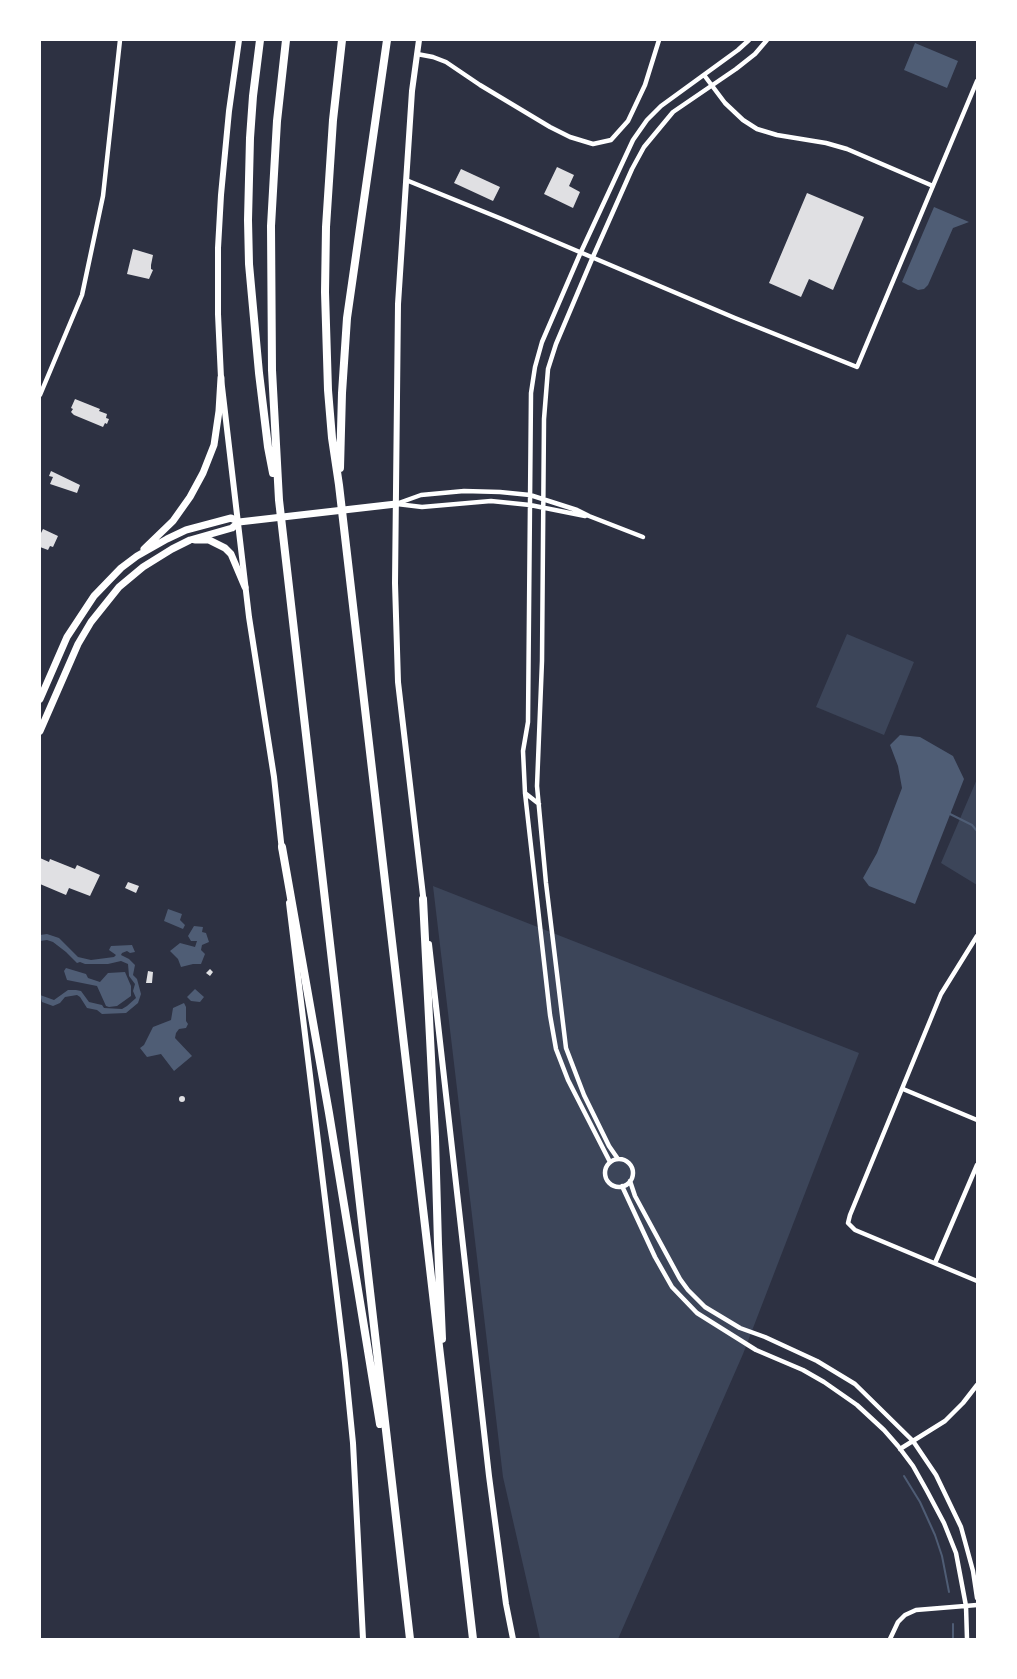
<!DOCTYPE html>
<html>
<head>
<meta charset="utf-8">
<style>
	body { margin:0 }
	#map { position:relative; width:1017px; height:1679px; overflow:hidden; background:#2d3142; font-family:"Alegreya Sans",sans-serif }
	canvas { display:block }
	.frame { position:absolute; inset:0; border:41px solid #fff; pointer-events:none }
</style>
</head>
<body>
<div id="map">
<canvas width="1017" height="1679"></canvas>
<div class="frame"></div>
</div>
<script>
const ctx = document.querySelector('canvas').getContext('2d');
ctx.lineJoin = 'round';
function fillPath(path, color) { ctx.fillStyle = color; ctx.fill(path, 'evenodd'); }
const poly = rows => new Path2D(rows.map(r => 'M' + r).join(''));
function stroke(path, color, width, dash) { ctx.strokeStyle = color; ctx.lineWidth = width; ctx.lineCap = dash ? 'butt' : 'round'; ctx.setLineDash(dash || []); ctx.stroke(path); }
fillPath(poly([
	[847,634,914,662,884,735,816,707],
	[977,779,977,885,941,863],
	[433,886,859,1053,743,1354,618,1639,540,1639,503,1477]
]), '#3c4559');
fillPath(poly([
	[915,43,958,61,947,88,904,70],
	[934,207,969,222,953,228,928,285,924,289,918,290,902,282],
	[900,735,920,737,953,756,964,779,915,904,869,886,863,878,877,853,902,788,898,766,890,745],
	[168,909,182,914,180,920,185,925,183,929,164,921],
	[194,926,203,927,202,932,206,933,209,942,202,945,201,950,205,954,201,964,193,964,181,967,178,959,170,951,180,943,195,947,197,941,191,941,188,936],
	[47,934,59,938,78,957,91,960,114,957,116,955,109,950,111,946,132,945,135,952,130,953,127,951,122,953,121,955,129,959,135,965,133,975,137,979,141,994,138,1003,126,1013,102,1014,97,1010,87,1008,80,997,77,995,65,997,60,1003,53,1006,42,1002,40,995,54,1000,68,990,76,990,81,991,89,1002,102,1005,104,1008,122,1009,127,1006,136,998,133,991,135,984,129,976,128,964,121,961,108,964,85,964,80,962,77,963,66,952,53,942,47,940,40,941,40,935],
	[66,968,86,974,88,978,100,982,108,973,125,972,131,986,131,996,117,1006,109,1007,106,1006,97,986,67,980,64,971],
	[195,989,204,997,200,1002,191,1001,187,997],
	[184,1003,186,1007,186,1021,188,1024,186,1028,179,1029,176,1033,175,1038,192,1056,174,1071,161,1054,147,1057,140,1048,144,1045,153,1027,171,1020,173,1008]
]), '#4f5d75');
stroke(poly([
	[950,814,972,825,977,831],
	[904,1476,920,1502,935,1535,942,1556,949,1592],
	[953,1624,953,1639]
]), '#4f5d75', 2);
fillPath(poly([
	[557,167,574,175,569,186,580,192,573,208,544,194],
	[461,169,500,187,493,201,454,183],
	[807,193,864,217,833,290,809,279,801,297,769,283],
	[133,249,153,255,151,265,151,269,153,270,149,279,127,274],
	[75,399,100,409,99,411,107,414,106,418,109,419,107,424,105,423,103,427,74,415,71,412,73,409,71,408],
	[51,471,80,485,77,493,50,484,53,477,49,476],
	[43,529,58,536,53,547,50,546,48,550,40,547,40,535],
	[40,858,49,862,50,859,75,869,77,865,100,875,90,896,69,888,66,895,40,884],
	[128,882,139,886,136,893,125,888],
	[210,969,213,972,210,976,206,973],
	[148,971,153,972,152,983,146,983],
	'179 1099a3 3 0 1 1 6 0a3 3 0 1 1-6 0Z'
]), '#e0e0e3');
stroke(poly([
	[417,54,433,57,446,62,480,85,550,127,570,137,593,144,611,140,628,121,645,85,659,40],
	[704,75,725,103,743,120,757,129,777,135,826,143,847,149,933,186],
	[406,180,502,219,735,318,857,367,977,81],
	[40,395,82,295,103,196,120,40],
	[396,504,421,495,464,491,500,492,530,495,577,510,589,516,643,537],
	[397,504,422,507,491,501,530,505,585,516],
	[525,793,539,804],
	[977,936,941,994,850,1215,848,1223,855,1230,977,1281],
	[903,1089,977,1120],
	[618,1159,609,1146,584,1095,566,1048,546,883,537,786,542,661,544,419,548,369,556,344,592,259,632,169,644,147,673,112,736,69,755,54,767,40],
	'605 1173a14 14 0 1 1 28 0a14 14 0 1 1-28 0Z',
	[610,1162,568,1080,556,1049,550,1015,525,793,523,751,528,722,531,393,535,367,542,342,580,254,633,140,647,120,661,106,738,50,749,40],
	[630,1181,635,1196,680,1279,688,1290,705,1307,740,1328,765,1337,817,1361,855,1384,913,1441,936,1475,961,1527,973,1571,977,1598],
	[622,1186,655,1257,672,1287,697,1313,756,1350,803,1370,824,1382,857,1405,884,1430,898,1446,913,1466,927,1491,944,1523,956,1553,966,1606,967,1639],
	[935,1263,977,1165],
	[900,1449,945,1421,963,1403,977,1385],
	[890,1639,898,1622,905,1615,916,1610,977,1605]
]), '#fff', 4.5);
stroke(poly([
	[239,40,229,111,221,195,218,248,218,314,221,378,249,617,274,777,282,851],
	[419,40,412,91,398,304,395,583,398,682,424,904],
	[289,903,345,1363,353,1443,363,1639],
	[429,944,489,1476,506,1604,513,1639]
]), '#fff', 6);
stroke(poly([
	[195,540,209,540,225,548,231,554,245,587],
	[144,549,173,521,190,497,203,473,214,445,219,411,221,378],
	[40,699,67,637,94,596,121,568,137,556,167,539,186,530,231,518,239,522,396,504],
	[40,731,78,644,91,622,119,587,143,567,172,549,190,540,232,528,239,522]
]), '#fff', 7);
stroke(poly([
	[260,40,253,96,250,138,248,220,249,264,259,373,268,447,273,473],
	[286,40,277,121,271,226,272,370,279,500,410,1639],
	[342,40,333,120,326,227,325,292,328,390,332,438,339,485,473,1639],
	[340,468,342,393,347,318,387,40],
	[282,847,329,1113,380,1424],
	[423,899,435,1137,438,1244,442,1339]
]), '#fff', 8);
</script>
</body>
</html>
